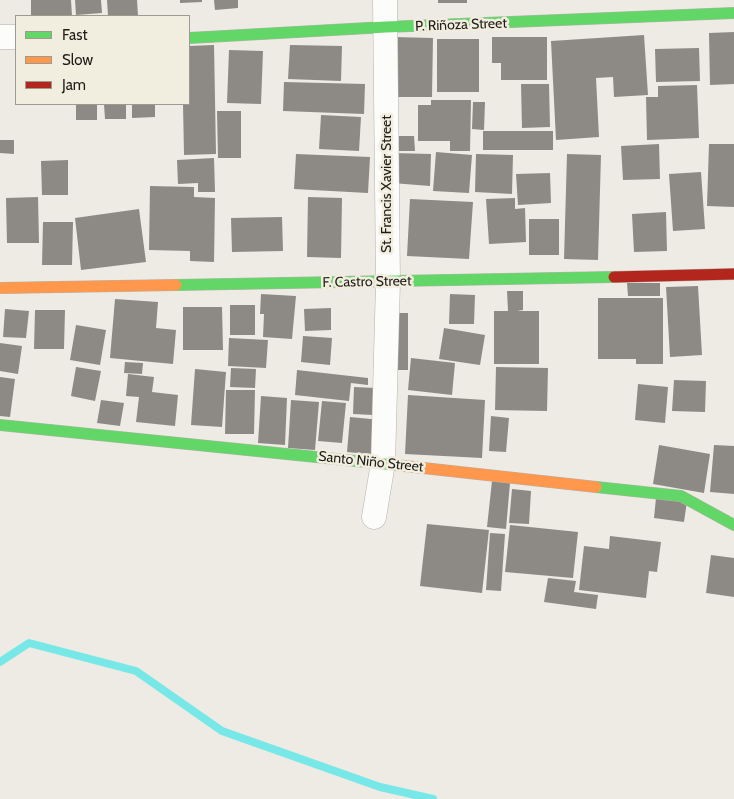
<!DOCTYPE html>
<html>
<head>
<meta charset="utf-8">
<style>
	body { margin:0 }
	#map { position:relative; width:734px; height:799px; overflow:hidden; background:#edebe3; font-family:Cabin,sans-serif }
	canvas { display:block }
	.legend { position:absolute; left:15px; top:15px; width:175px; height:90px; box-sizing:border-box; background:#f1eddf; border:1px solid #9d9a8f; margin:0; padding:6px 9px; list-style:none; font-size:15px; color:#1e1d18 }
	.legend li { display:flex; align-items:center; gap:10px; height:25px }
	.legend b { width:25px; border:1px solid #9d9a8f }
</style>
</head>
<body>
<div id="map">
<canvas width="734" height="799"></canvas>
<ul class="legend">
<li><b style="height:6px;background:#63d668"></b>Fast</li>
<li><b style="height:6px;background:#ff974d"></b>Slow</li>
<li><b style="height:6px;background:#b3261e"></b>Jam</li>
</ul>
</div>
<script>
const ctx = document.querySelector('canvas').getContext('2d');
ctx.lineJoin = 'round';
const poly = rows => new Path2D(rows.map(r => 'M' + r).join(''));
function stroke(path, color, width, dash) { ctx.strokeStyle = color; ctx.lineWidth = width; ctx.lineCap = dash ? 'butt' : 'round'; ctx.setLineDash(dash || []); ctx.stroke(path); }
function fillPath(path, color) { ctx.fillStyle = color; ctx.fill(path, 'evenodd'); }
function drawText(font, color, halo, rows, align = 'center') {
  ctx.font = font + ' Cabin,sans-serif'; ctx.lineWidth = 5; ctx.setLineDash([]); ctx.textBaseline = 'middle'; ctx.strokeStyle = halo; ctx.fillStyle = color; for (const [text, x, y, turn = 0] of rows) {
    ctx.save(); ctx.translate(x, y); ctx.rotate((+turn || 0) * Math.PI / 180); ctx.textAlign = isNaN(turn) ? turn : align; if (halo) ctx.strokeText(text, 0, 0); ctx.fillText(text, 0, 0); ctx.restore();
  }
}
stroke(poly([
	[0,662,29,643,136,671,222,731,380,787,433,799]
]), '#77e8e7', 8);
fillPath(poly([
	[31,0,71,0,72,16,31,16],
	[75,0,101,0,102,13,76,15],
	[107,0,137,0,138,16,108,16],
	[180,0,202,0,202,2,180,3],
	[214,0,238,0,238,8,215,10],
	[438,0,467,0,467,3,438,3],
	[734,32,734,84,710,85,709,33],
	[644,35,648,95,614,97,613,77,596,78,599,137,556,140,551,41],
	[393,37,433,38,432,97,392,97],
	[492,37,547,37,547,80,501,80,501,63,492,63],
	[437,39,479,39,479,92,437,92],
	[214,45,216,154,184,155,183,104,189,104,189,46],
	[290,45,342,46,341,81,288,79],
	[699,48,700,81,656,82,655,49],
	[229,50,263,51,261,104,227,103],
	[284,82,365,84,364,114,283,111],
	[521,84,549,84,550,127,522,128],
	[697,85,699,138,647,140,646,97,658,97,658,86],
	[431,100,471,100,470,151,450,151,450,141,418,141,418,105,431,105],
	[473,102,485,102,484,130,472,129],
	[76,104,97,104,97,120,76,120],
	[104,104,126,104,126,119,105,119],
	[132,104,155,104,155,117,132,118],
	[217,111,241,111,241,158,218,158],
	[321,115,361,117,359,151,319,149],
	[483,131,553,131,553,150,483,150],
	[399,136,414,136,415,151,399,151],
	[0,140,14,140,14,154,0,153],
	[659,144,660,179,623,180,621,146],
	[709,144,734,144,734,207,707,206],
	[436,152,472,155,469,193,433,191],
	[392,153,431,154,430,186,392,183],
	[296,154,370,157,368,193,294,189],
	[476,154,513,155,512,194,475,192],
	[567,154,601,155,598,260,564,259],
	[214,158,215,192,198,192,198,183,178,184,177,160],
	[68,160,68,195,42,195,41,161],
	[701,172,705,229,673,231,669,174],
	[550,173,551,203,518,205,516,174],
	[150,186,194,187,194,197,215,198,214,262,190,261,190,251,149,250],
	[38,197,39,243,7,243,6,198],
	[308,197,342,198,341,258,307,257],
	[515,198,515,209,525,208,526,242,489,244,486,199],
	[410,199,473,202,469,259,407,256],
	[139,209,146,262,81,270,75,218],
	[666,212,667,251,634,252,632,214],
	[282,217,283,251,232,252,231,218],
	[529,219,559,219,559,255,529,255],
	[43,222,73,222,72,265,42,265],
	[627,283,660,283,660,296,628,296],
	[698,286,702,355,670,357,666,287],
	[507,291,523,291,523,310,517,311,539,311,539,364,494,364,494,311,508,311],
	[261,294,296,296,292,339,263,337,264,314,260,314],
	[450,294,475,295,474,324,449,324],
	[598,298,663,298,663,364,636,364,636,359,598,359],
	[115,299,158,302,156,328,176,330,173,364,110,358],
	[230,305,255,305,255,335,230,335],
	[183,307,222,307,223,350,183,350],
	[331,308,331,330,305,331,304,309],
	[5,309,29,311,26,338,3,337],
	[35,310,65,310,64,349,34,349],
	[389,313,408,313,408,370,388,370],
	[76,325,106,330,100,365,70,360],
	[444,328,485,335,480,365,439,359],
	[303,336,332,338,330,365,301,362],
	[229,338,268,340,266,368,228,366],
	[0,343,22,346,18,374,0,371],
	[411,358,455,363,452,395,408,390],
	[125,362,143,363,142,374,124,373],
	[76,367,101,371,95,401,71,396],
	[496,367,548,368,547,411,495,410],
	[231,368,256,369,255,388,230,387],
	[195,369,226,372,222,427,191,425],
	[297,370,368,378,368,385,351,383,349,401,295,395],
	[128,374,154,377,152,392,178,395,175,426,136,422,139,397,126,396],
	[0,377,15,379,10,417,0,416],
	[674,380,706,381,705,412,672,411],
	[638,384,668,387,665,423,635,420],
	[354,387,375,388,373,415,353,414],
	[226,390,255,390,254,434,225,434],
	[408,395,485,400,482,458,405,454],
	[261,396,287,398,285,445,258,443],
	[101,400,124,403,120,426,97,423],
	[291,400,319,402,315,450,288,448],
	[322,401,346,403,342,443,318,441],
	[491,416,509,418,506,452,489,451],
	[350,417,381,420,379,455,347,452],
	[659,445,710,454,704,493,653,484],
	[714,445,734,446,734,494,710,492],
	[492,481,510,483,506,529,487,527],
	[512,489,531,491,529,524,509,523],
	[656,498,687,501,684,522,654,518],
	[427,524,489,530,482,593,420,586],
	[510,525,578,532,573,578,505,572],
	[490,533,505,534,501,591,486,590],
	[610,536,661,542,657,572,649,571,646,598,579,590,584,546,609,549],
	[711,555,734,558,734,597,706,593],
	[548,578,576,581,574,592,598,595,596,609,544,602]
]), '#8d8a85');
const street = poly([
	[0,37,16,37],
	[374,517,383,463,388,282,385,0]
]);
const fast = poly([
	[189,38,386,27,734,13],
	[176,285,614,277],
	[0,425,405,466],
	[596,487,681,496,734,525]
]);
const slow = poly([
	[0,288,176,285],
	[405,466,596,487]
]);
const jam = poly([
	[614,277,734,274]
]);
stroke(street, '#b4b2ad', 25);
stroke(fast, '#b4b2ad', 12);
stroke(slow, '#b4b2ad', 12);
stroke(jam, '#b4b2ad', 12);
stroke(street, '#fcfcfb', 24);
stroke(fast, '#63d668', 11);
stroke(slow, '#ff974d', 11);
stroke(jam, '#b3261e', 11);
drawText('14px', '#1e1d18', '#f1eddf', [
	["P. Riñoza Street",461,25,-2],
	["St. Francis Xavier Street",387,184,-90],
	["F. Castro Street",367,282,-1],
	["Santo Niño Street",371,462,6]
]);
</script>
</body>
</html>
